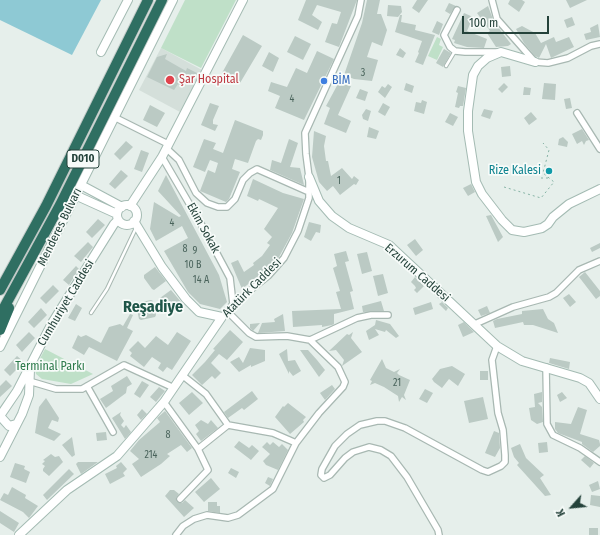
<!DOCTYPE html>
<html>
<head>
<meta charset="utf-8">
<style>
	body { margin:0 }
	#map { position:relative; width:600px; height:535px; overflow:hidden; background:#e6efeb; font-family:"Fira Sans Condensed",sans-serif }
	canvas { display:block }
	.north { position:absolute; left:552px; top:487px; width:40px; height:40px; -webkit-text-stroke:3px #f7fbf9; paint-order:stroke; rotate:243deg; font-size:11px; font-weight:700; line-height:16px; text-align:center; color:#24423a }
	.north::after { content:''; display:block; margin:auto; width:14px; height:18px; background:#24423a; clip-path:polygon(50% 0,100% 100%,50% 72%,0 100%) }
	.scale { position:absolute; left:462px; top:16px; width:87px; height:18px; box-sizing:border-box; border:2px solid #24423a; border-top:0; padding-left:5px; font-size:12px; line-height:14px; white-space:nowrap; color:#24423a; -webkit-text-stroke:3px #f7fbf9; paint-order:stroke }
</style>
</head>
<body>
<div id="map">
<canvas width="600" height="535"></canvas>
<div class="north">K</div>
<div class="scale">100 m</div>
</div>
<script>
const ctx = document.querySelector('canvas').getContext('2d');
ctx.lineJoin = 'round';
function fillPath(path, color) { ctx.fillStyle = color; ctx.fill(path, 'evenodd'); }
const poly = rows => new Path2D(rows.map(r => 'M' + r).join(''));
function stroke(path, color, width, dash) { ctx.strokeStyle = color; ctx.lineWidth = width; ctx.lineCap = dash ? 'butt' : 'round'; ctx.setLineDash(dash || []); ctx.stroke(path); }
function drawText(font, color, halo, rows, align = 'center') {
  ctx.font = font + ' "Fira Sans Condensed",sans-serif'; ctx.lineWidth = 3.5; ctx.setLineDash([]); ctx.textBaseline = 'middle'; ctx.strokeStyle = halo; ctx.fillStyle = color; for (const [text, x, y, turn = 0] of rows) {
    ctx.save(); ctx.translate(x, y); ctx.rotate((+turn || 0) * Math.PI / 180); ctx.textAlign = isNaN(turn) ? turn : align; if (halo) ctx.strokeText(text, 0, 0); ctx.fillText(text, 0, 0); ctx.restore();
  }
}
fillPath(poly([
	[161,48,202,70,180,112,139,90]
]), '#d4dfda');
fillPath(poly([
	[185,0,236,0,201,68,161,48],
	[437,37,441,39,439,45,443,47,437,60,428,56],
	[45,349,93,374,71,384,42,379,36,374,35,368]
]), '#bfe0c8');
fillPath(poly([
	[0,0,101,0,72,55,0,20]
]), '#8ec9d4');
fillPath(poly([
	[306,0,357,0,339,47,325,42,332,23,337,24,341,12,317,5,312,15,322,22,318,30,298,20],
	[367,0,380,0,377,14,381,14,387,30,382,46,372,42,367,57,378,60,372,81,354,79,344,75,362,23],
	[417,0,428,0,419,13,412,8],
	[510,0,522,0,525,2,519,12,508,4],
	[566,0,587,0,570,8],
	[449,3,456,6,450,14,445,11],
	[388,5,401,6,402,12,398,17,387,16],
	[488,6,494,22,511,44,508,46,496,47,487,33,490,31,477,13],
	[464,13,473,17,467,31,487,39,484,48,467,47,454,43,455,40,452,39],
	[400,15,402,15,401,22,416,25,415,30,435,35,423,65,415,62,419,53,418,52,422,41,395,32],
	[572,17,575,25,567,28,564,20],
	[437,21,443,24,439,35,432,32],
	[598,24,600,37,586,40,584,34,591,32,590,28],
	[522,26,535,33,541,43,554,37,556,42,569,37,574,47,551,58,546,44,539,58,535,56,524,43,516,29],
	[243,35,262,46,240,83,222,73],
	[295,36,311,44,303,60,287,52],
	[400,48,406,53,403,58,396,55],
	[444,49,451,53,443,67,436,63],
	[317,51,334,59,304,120,275,108,280,96,268,91,271,82,287,87,296,68,307,73],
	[269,52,279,58,273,72,262,66],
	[167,54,165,59,186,71,187,68,197,73,193,82,190,81,188,84,185,83,183,87,178,84,174,90,147,77,157,57],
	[510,66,511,76,502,77,501,67],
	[339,82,351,86,338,115,351,121,346,133,324,124,330,108,326,106],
	[406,83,414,86,412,93,404,90],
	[504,83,508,87,502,93,498,89],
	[544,83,556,84,555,100,542,99],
	[388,84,392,87,385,98,378,92,382,86,385,88],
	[458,86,466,88,463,106,460,106,459,108,455,107,458,93,456,92],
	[524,87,531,88,530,95,523,95],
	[360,89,368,92,365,101,356,98],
	[570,98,572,108,566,109,564,99],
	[422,100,427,102,424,114,414,111,416,102,421,103],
	[210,103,219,106,213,120,213,124,218,125,215,131,201,125],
	[383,103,390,107,385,116,378,112],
	[150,105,165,113,157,127,143,120],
	[366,109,371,111,368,121,363,119,362,115],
	[484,109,493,111,490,119,481,116],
	[531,112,537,119,529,125,524,118],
	[450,113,458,117,453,126,445,122],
	[235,120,263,131,263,135,261,140,258,139,256,141,248,163,235,159,232,169,240,172,229,199,226,202,200,191,208,170,215,173,218,163,210,160,205,172,193,167,204,139,216,143,213,149,223,153],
	[369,127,379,131,376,139,367,137],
	[582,129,589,140,586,141,584,145,582,141,577,144,572,134],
	[314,131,326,136,324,146,326,161,328,161,331,176,342,168,352,179,354,176,359,180,356,185,354,184,340,195,333,186,327,191,319,182,312,157],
	[563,137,568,142,567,147,558,145,559,139],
	[289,139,298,143,290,167,300,168,304,185,270,170,272,160,281,163],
	[126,141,133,147,120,160,114,154],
	[141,150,149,153,142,172,134,169],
	[121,170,128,176,115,189,109,184],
	[166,175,219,275,227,302,220,309,200,304,188,292,164,251,188,238,182,226,156,241,150,229,154,202,179,217,181,216,158,191],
	[253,179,283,193,304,199,292,233,279,257,271,266,242,289,231,263,238,260,244,272,254,265,253,263,262,256,270,245,267,243,272,237,264,229,278,208,259,199,258,201,247,196],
	[471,184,475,192,468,196,463,188],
	[491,215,503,237,498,242,486,216],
	[98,219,105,225,92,238,86,232],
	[309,222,321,225,320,233,316,232,311,241,304,237],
	[415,239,423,250,416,256,407,245],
	[88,242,93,247,81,262,74,256],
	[600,243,600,248,592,252,590,248],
	[346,251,349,261,345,262,353,291,350,292,354,309,334,314,334,324,332,325,322,327,322,325,293,327,292,311,341,309,336,292,340,291,333,268,337,266,334,254],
	[367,252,372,271,362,274,357,254],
	[76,266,79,269,69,285,63,280],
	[155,267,166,281,154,290,152,289,144,278,144,275],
	[585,272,600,291,600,296,596,299,579,277],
	[383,274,388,293,378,296,373,276],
	[415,277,424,286,417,293,414,290,416,288,415,286,411,282],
	[53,285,59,291,46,304,40,298],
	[171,290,182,303,170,312,168,312,160,301,160,298],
	[569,294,576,302,570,307,563,298],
	[151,300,153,301,156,315,155,317,141,320,139,319,136,305,137,303],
	[381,301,384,311,363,312,362,306],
	[431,302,433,309,415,315,413,308],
	[442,302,448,308,446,311,439,304],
	[76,304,82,308,75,321,68,318],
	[487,306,490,313,481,316,478,310],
	[41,308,47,315,34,328,28,322],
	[543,309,548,319,554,323,558,333,533,325,524,325,523,322,495,328,493,321,497,319,522,314,522,311],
	[130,314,133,315,127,328,133,331,117,361,89,347,84,355,72,348,78,335,81,337,86,335,101,343,109,327,120,324,123,326],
	[283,314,285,331,258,333,262,323,275,322,274,319],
	[376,320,390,324,399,336,396,338,386,330,385,332,375,329,379,335,369,340,366,331,375,325],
	[464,322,474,332,463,337,458,325],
	[260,323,253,331,250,328,250,324],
	[230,330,243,342,227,360,219,354,211,363,221,373,215,379,212,376,202,385,192,375,205,362,215,350,213,349],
	[29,332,35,338,22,352,16,345],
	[177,332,191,341,172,370,167,367,163,372,158,368,161,363,152,357,144,367,130,356,132,353,129,350,138,341,145,348,156,336,168,345],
	[353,332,351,338,362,352,342,366,344,360,336,350,329,351,347,334,349,335],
	[250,348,265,350,265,361,251,367,251,365,239,372,230,362,239,357,243,363],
	[287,349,288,361,295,360,301,371,293,376,289,371,289,374,279,354],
	[300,350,308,350,317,360,325,370,319,377],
	[17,356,24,362,10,376,4,370],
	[550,358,570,362,569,369,549,363],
	[382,359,386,368,394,372,400,369,397,373,399,375,410,380,404,395,406,400,402,397,399,402,398,396,384,387,375,383,370,385,372,381,370,380],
	[452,366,465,374,458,386,449,379,442,388,434,382,432,379,440,369],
	[480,371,488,371,488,380,480,380],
	[127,376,132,384,127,387,126,393,106,408,100,399,113,391,111,386],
	[6,380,12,386,0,397,0,386],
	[142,381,149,385,140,398,134,394],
	[332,385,335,389,325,400,320,393],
	[159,387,165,391,156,402,150,397],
	[425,389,433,393,427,403,419,399],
	[252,391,258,399,244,410,242,408,228,418,224,412],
	[192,392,203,403,189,415,179,403],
	[542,392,542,402,538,403,542,407,543,422,537,424,531,420,529,408,535,407,534,394],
	[562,392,567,398,560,402,557,395],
	[483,397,488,419,469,423,464,401],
	[46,398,59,418,58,422,52,420,48,428,61,434,54,441,35,433,39,407],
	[288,403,306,417,303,420,304,422,290,434,275,417,283,406,284,407],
	[578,407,587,410,580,434,599,440,600,444,600,446,593,452,582,444,582,442,558,433,555,429,555,422,571,424],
	[142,409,147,414,141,420,137,415],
	[165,411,192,448,187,452,181,445,167,454,170,456,161,464,141,477,132,464,139,459,130,451,139,440,160,422,157,418],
	[121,412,120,415,124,421,121,425,124,428,126,425,131,432,125,439,112,418],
	[201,420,208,424,211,420,218,428,201,441,196,434,199,431,195,425],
	[494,431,499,433,500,448,495,457,485,453],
	[106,432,107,440,97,441,96,433],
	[72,437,75,455,72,457,62,445],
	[239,441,249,448,252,445,259,451,251,460,234,447],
	[267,442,270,445,273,442,279,447,282,444,288,450,278,470,266,465,263,461,270,454,262,447],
	[547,442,548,452,539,453,538,443],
	[520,444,526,458,544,475,540,478,551,495,545,496,517,465,519,463,514,457,511,448],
	[51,454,55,457,59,456,63,462,49,476,43,471,43,469,45,466,42,464,45,461,43,460],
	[585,456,594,463,590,468,581,460],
	[78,462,98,462,81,474,76,464],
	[121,462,127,469,123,473,125,476,110,484,105,474,117,468,116,466],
	[15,463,25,466,24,469,30,472,26,483,10,477],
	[231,468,239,472,236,478,228,473],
	[69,469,74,474,47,500,43,495],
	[268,477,273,479,270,486,265,483],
	[211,478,220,489,204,502,195,492],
	[598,481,600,489,592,492,589,485],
	[12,487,26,495,25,498,38,506,29,518,23,512,0,500,4,493,8,495],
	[170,490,174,490,179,494,176,498,177,502,182,503,185,500,194,508,184,517,165,496],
	[591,495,600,496,600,507,590,505],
	[208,502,217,502,217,506,220,506,220,513,208,511],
	[0,511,19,523,14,532,0,523],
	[589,528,598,528,598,535,589,535]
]), '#bbcac4');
const lane = poly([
	[446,66,455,51],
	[91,313,107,289,136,228]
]);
const street = poly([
	[492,0,497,19,535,62,548,63,568,58,591,46,600,44],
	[457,10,444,35,450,47,455,51,465,52,499,52],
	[577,113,600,149],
	[114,117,168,144],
	[166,148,179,160,196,193,207,203,218,207,227,207,235,199,243,180,250,173,257,169,309,192],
	[162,157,200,222,230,278,233,304],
	[227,311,249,333,256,337,287,336,310,340,357,318,371,315,388,315],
	[222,317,233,304,268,276,284,258,298,231,309,198,309,177,306,154,305,133,358,16,361,0],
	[475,324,513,307,549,297,556,293,579,270,600,261],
	[546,367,547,424,553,435,580,448,600,462],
	[182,375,206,394,228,425],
	[29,381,56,389,82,389,124,365,174,388],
	[87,386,113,432],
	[164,402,198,449,208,470,180,499],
	[198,449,228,425,273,433,296,443],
	[176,535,183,526,194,519,207,515,228,518,238,515,273,489,296,443,319,413,343,387,345,382,338,367,310,340],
	[439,535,438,530,407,477,391,456,381,450,369,447,353,452,345,458,330,475,324,478,321,475,322,469,335,446,347,434,360,425,377,421,385,421,405,428,482,470,488,472,501,466,505,462,505,455,503,430,498,413,492,360,497,346]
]);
const secondary = poly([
	[101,52,128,0],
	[535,62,501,52,487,58,478,66,473,75,468,111,468,131,476,182,482,194,502,220,512,230,524,232,542,228,548,224,553,217,569,204,600,189],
	[309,177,319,201,332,216,349,228,389,245,497,346,522,361,580,378,589,383,600,399],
	[81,185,122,207],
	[75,195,117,214],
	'117 215a10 10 0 1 1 20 0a10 10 0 1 1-20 0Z',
	[130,206,162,157,243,0],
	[0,347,173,0],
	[0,416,17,391,52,323,114,224,118,220],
	[0,416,9,426,16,424],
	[0,457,22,414,29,395,30,369],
	[19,535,67,490,117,456,164,402,222,317,199,312,186,299,162,267,134,221]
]);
const highway = poly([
	[0,290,46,206,148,0],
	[0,315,60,205,162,0],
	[0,330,9,308]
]);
stroke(lane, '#a8b8b2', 4.5);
stroke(street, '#a8b8b2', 8);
stroke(secondary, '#a4bbb3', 10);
stroke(highway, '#c2cac8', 12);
stroke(poly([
	[541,178,549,178],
	[504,187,541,198,554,182,543,173,549,150,543,143]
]), '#86b3a5', 1, [2, 3]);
stroke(lane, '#fff', 2.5);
stroke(street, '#fff', 5.5);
stroke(secondary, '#fff', 8);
stroke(highway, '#2f6f62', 10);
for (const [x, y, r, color] of [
	[170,80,5,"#e0444e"],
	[324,81,4,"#3f7fe0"],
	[549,171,4,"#0f9aa8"]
]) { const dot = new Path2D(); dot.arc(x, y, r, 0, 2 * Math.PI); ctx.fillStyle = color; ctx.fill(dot); stroke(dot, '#f7fbf9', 1.5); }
drawText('10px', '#4a645c', null, [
	["3",363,73],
	["4",292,99],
	["1",339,181],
	["4",172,223],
	["8",185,249],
	["9",195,251],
	["10 B",193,265],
	["14 A",201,280],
	["21",397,383],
	["8",168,435],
	["214",151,455]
]);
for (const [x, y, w] of [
	[83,159,32]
]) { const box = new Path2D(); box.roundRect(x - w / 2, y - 9, w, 18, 3); ctx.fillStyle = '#f7fbf9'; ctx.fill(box); stroke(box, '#24423a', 1); }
drawText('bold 11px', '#24423a', null, [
	["D010",83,159]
]);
drawText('12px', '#be3a42', '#f7fbf9', [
	["Şar Hospital",179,80]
], 'left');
drawText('12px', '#366cbe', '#f7fbf9', [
	["BİM",332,81]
], 'left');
drawText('12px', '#0d838f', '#f7fbf9', [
	["Rize Kalesi",541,171]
], 'right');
drawText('12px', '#24423a', '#f7fbf9', [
	["Menderes Bulvarı",60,227,-64],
	["Ekim Sokak",203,228,61],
	["Erzurum Caddesi",417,273,41],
	["Atatürk Caddesi",252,288,-45],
	["Cumhuriyet Caddesi",66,303,-59]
]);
drawText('12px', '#2d7a4b', '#f7fbf9', [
	["Terminal Parkı",50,367]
]);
drawText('bold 16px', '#1f5548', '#f7fbf9', [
	["Reşadiye",153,308]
]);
</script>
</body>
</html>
